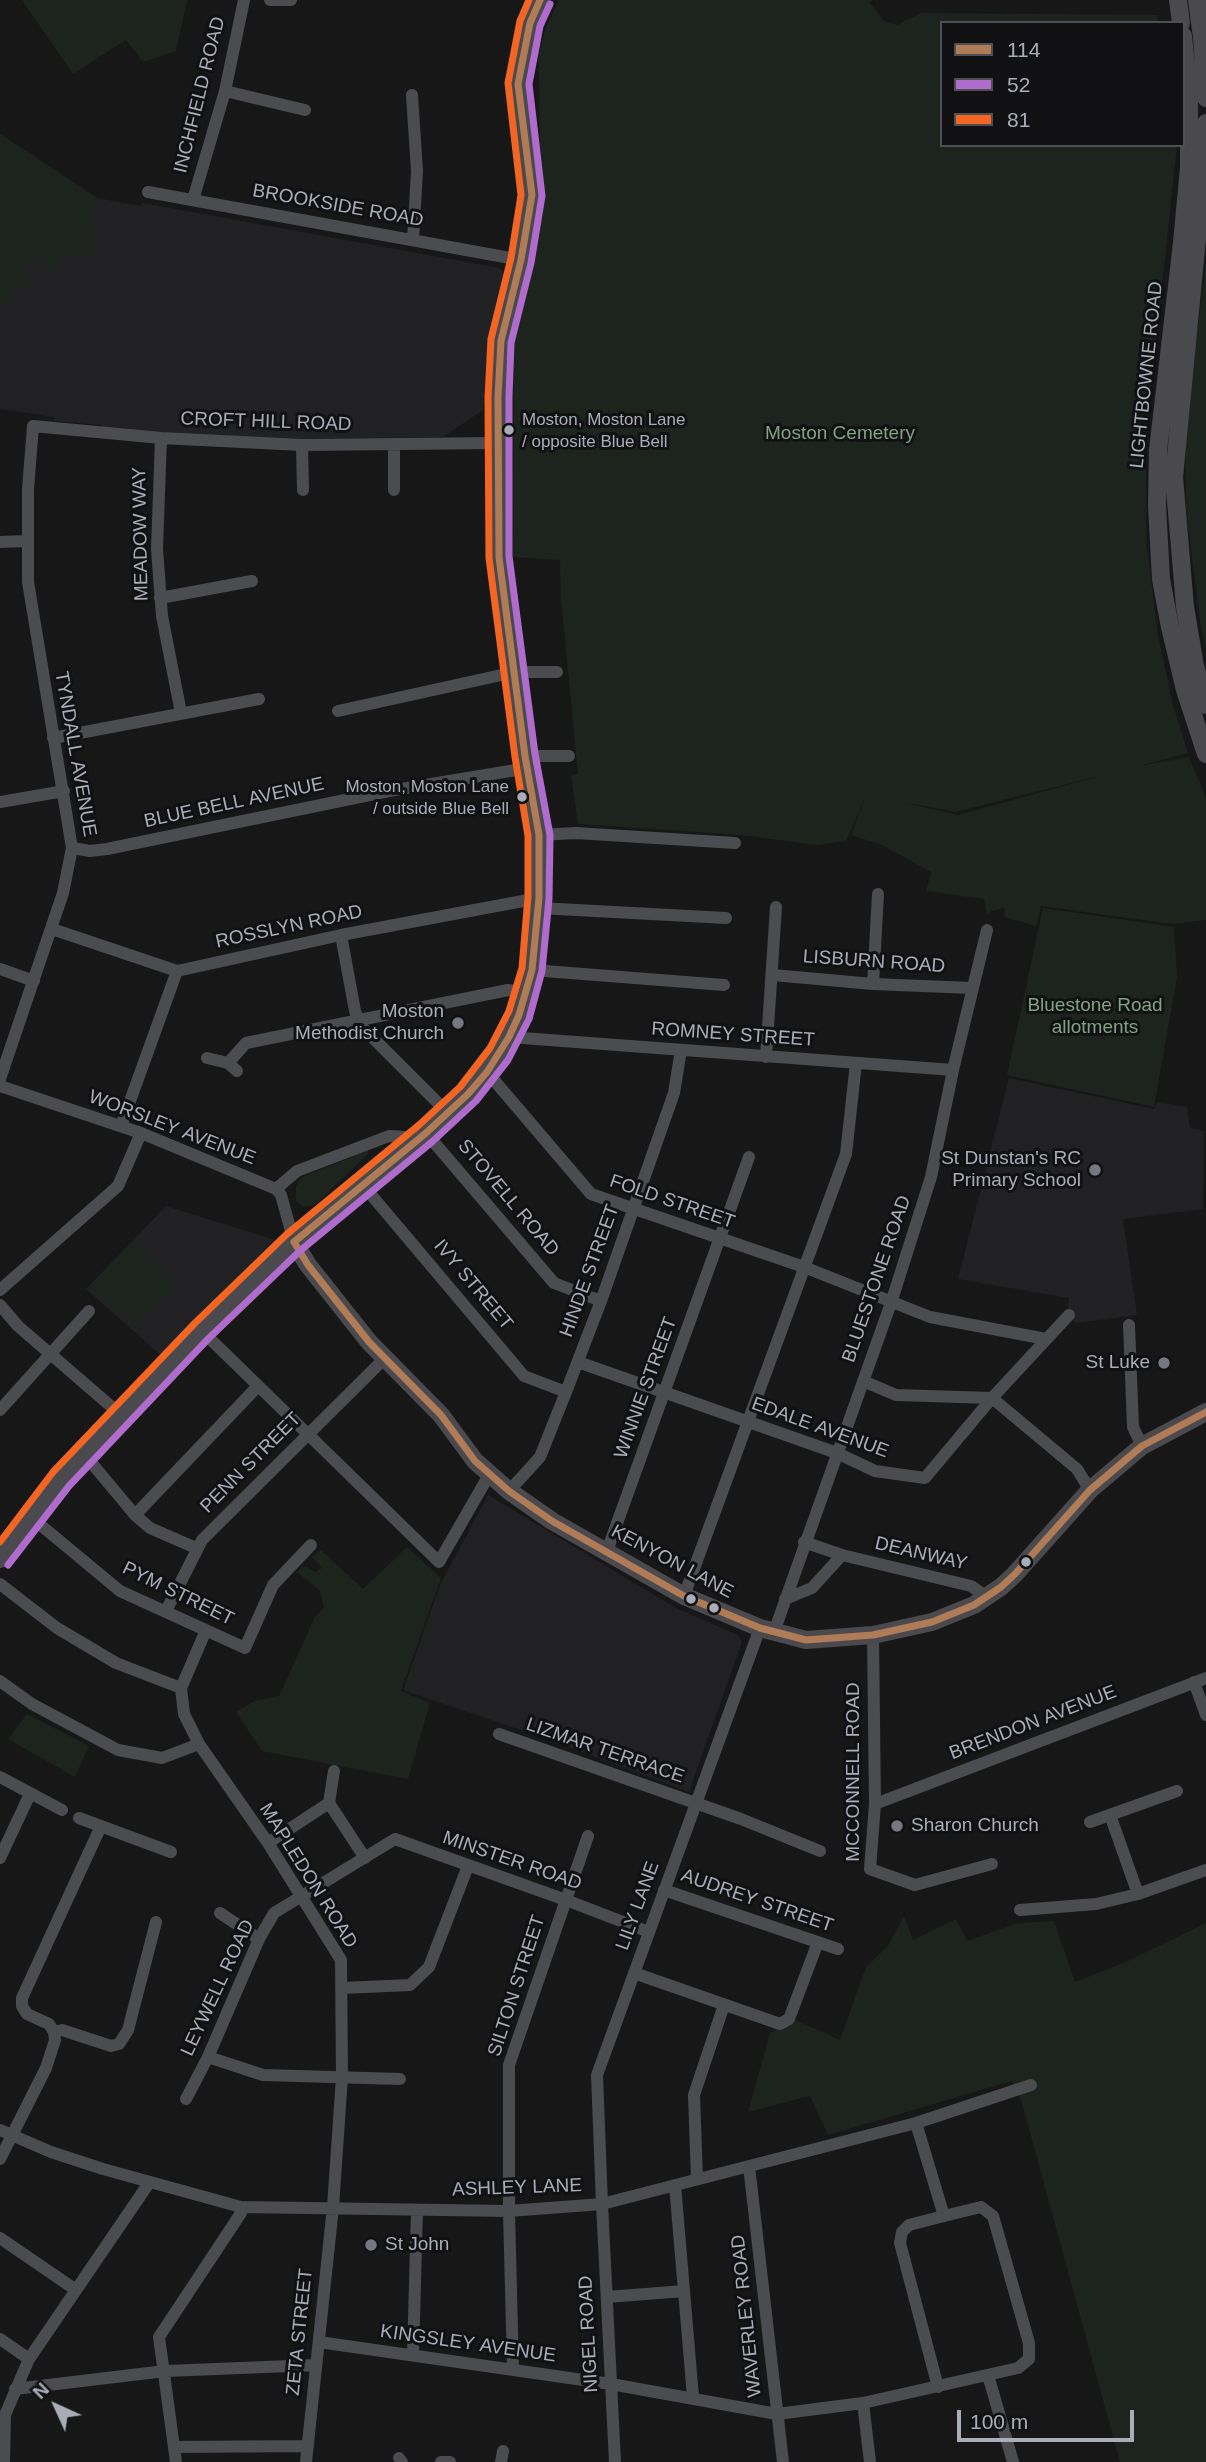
<!DOCTYPE html>
<html>
<head>
<meta charset="utf-8">
<style>
	body { margin:0 }
	#map { position:relative; width:1206px; height:2462px; overflow:hidden; background:#171717; font-family:Helvetica,sans-serif }
	canvas { display:block }
	.legend { position:absolute; left:940px; top:21px; width:245px; height:126px; box-sizing:border-box; background:#111113; border:2px solid #4d4f55; margin:0; padding:9px 12px; list-style:none; font-size:21px; color:#a8adb8 }
	.legend li { display:flex; align-items:center; gap:14px; height:35px }
	.legend b { width:35px; border:2px solid #4d4f55 }
	.north { position:absolute; left:21px; top:2371px; width:70px; height:70px; -webkit-text-stroke:5px #111113; paint-order:stroke; rotate:315deg; font-size:19px; font-weight:700; line-height:28px; text-align:center; color:#a8adb8 }
	.north::after { content:''; display:block; margin:auto; width:24px; height:32px; background:#a8adb8; clip-path:polygon(50% 0,100% 100%,50% 72%,0 100%) }
	.scale { position:absolute; left:957px; top:2410px; width:177px; height:32px; box-sizing:border-box; border:4px solid #a8adb8; border-top:0; padding-left:9px; font-size:21px; line-height:24px; white-space:nowrap; color:#a8adb8; -webkit-text-stroke:5px #111113; paint-order:stroke }
</style>
</head>
<body>
<div id="map">
<canvas width="1206" height="2462"></canvas>
<ul class="legend">
<li><b style="height:9px;background:#b07c57"></b>114</li>
<li><b style="height:9px;background:#b06ccc"></b>52</li>
<li><b style="height:9px;background:#f26522"></b>81</li>
</ul>
<div class="north">N</div>
<div class="scale">100 m</div>
</div>
<script>
const ctx = document.querySelector('canvas').getContext('2d');
ctx.lineJoin = 'round';
function fillPath(path, color) { ctx.fillStyle = color; ctx.fill(path, 'evenodd'); }
const poly = rows => new Path2D(rows.map(r => 'M' + r).join(''));
function stroke(path, color, width, dash) { ctx.strokeStyle = color; ctx.lineWidth = width; ctx.lineCap = dash ? 'butt' : 'round'; ctx.setLineDash(dash || []); ctx.stroke(path); }
function drawText(font, color, halo, rows, align = 'center') {
  ctx.font = font + ' Helvetica,sans-serif'; ctx.lineWidth = 6; ctx.setLineDash([]); ctx.textBaseline = 'middle'; ctx.strokeStyle = halo; ctx.fillStyle = color; for (const [text, x, y, turn = 0] of rows) {
    ctx.save(); ctx.translate(x, y); ctx.rotate((+turn || 0) * Math.PI / 180); ctx.textAlign = isNaN(turn) ? turn : align; if (halo) ctx.strokeText(text, 0, 0); ctx.fillText(text, 0, 0); ctx.restore();
  }
}
fillPath(poly([
	[0,134,97,198,141,206,142,203,149,204,499,268,504,272,505,279,486,361,483,410,443,437,282,439,246,439,101,428,101,425,54,421,54,417,0,409],
	[1009,1078,1154,1109,1157,1102,1187,1107,1190,1128,1204,1131,1203,1209,1123,1219,1137,1315,1076,1323,1067,1314,1069,1298,958,1279],
	[166,1206,288,1244,166,1360,86,1289],
	[488,1495,676,1608,738,1635,742,1642,689,1792,556,1742,403,1690,440,1585]
]), '#212123');
fillPath(poly([
	[22,0,187,0,176,51,143,62,126,40,73,74],
	[559,0,873,0,870,3,884,21,897,25,921,13,1157,15,1158,23,942,23,942,145,1177,145,1146,438,1146,542,1158,635,1173,705,1188,753,1139,766,1189,757,1206,798,1206,920,1172,924,1041,906,1036,926,1004,917,1005,908,991,911,987,915,984,899,926,891,931,872,882,845,851,835,866,795,846,841,817,845,741,835,578,824,571,776,578,774,561,599,560,560,513,557,514,336,537,244,540,184,539,62,537,59,546,27],
	[1104,775,958,815,902,802,955,812],
	[0,134,97,198,87,257,80,261,65,240,22,269,31,281,20,289,11,276,0,283],
	[64,243,72,254,50,269,42,258],
	[1206,263,1206,647,1201,629,1186,509,1185,427],
	[10,280,19,294,0,308,0,287],
	[1043,908,1174,927,1177,977,1154,1107,1007,1075],
	[369,1150,368,1154,315,1205,303,1207,296,1201,296,1187,300,1178],
	[134,1240,178,1285,137,1326,89,1286],
	[407,1547,441,1578,401,1691,430,1703,408,1779,262,1751,236,1712,255,1701,279,1696,315,1617,324,1607,320,1591,297,1572,304,1566,315,1572,322,1568,312,1557,321,1550,363,1589],
	[27,1714,89,1746,75,1777,8,1739],
	[904,1916,913,1940,956,1919,967,1941,1018,1923,1054,1921,1075,1982,1126,1962,1206,1923,1206,2462,1120,2462,1022,2103,1012,2081,828,2135,810,2096,748,2112,770,2033,795,2020,840,2040,866,1967,888,1946]
]), '#1d241e');
stroke(poly([
	[270,0,291,0],
	[225,91,305,110],
	[412,95,417,171,413,240],
	[148,192,521,260],
	[193,200,225,91,244,0],
	[161,438,157,549,162,616,181,713],
	[302,445,303,490],
	[394,490,394,444],
	[0,542,27,541],
	[160,598,252,581],
	[338,711,515,672,557,672],
	[53,738,259,699],
	[525,756,569,756],
	[0,802,64,791],
	[539,835,576,833,735,843],
	[72,848,90,851,107,849,389,791,528,768],
	[539,908,726,918],
	[52,929,177,971,341,935,539,898],
	[341,935,355,1011,361,1026,448,1113],
	[0,969,34,981],
	[532,970,724,985],
	[773,975,873,984,972,988],
	[873,984,878,894],
	[509,1037,953,1070],
	[766,1057,776,907],
	[207,1058,228,1063,237,1071],
	[228,1063,246,1043,508,990,527,992],
	[487,1072,591,1194,804,1267,930,1317,1046,1339],
	[0,1079,63,893,72,848,28,582,28,489,33,426,161,438,302,445,498,443],
	[0,1086,141,1133,276,1189,281,1195,294,1242],
	[121,1126,177,971],
	[426,1133,554,1283,601,1301],
	[362,1184,524,1376,566,1392],
	[276,1189,297,1171,389,1136,405,1137,416,1141],
	[0,1290,118,1186,141,1133],
	[0,1305,18,1326,121,1415],
	[1129,1325,1133,1427,1142,1446],
	[202,1331,439,1562,489,1475],
	[578,1362,837,1453,875,1471,925,1478,992,1398,1069,1315],
	[863,1381,896,1395,992,1398,1077,1469,1090,1490],
	[0,1410,89,1311],
	[84,1454,135,1515,150,1528,196,1548],
	[509,1491,540,1457,566,1392,601,1301,674,1093,681,1050],
	[135,1515,258,1386],
	[31,1517,120,1591,245,1648,273,1585,311,1545],
	[804,1542,842,1555,971,1586,987,1597],
	[607,1551,749,1157],
	[0,1584,57,1628,116,1663,181,1688],
	[684,1596,846,1154,856,1063],
	[785,1599,812,1588,842,1555],
	[166,1611,202,1540,385,1358],
	[206,1630,181,1688,184,1714,199,1744,268,1843,341,1960,342,2077,333,2207,306,2462],
	[774,1632,891,1303,931,1177,953,1070,987,930],
	[873,1635,875,1804,870,1869,915,1885,992,1864],
	[0,1681,32,1704,118,1750,162,1758,199,1744],
	[1194,1682,1206,1715],
	[499,1734,741,1819,820,1851],
	[334,1771,329,1803,365,1858],
	[0,1777,62,1810],
	[875,1804,1206,1678],
	[1110,1815,1138,1894],
	[79,1818,171,1852],
	[1090,1822,1177,1791],
	[268,1843,329,1803],
	[0,1858,30,1794],
	[664,1890,838,1949],
	[1020,1910,1096,1904,1138,1894,1206,1870],
	[220,1913,259,1939],
	[634,1973,780,2024,789,2019,818,1942],
	[342,1988,410,1985,429,1967,468,1866],
	[54,2032,62,2030,111,2046,119,2044,128,2030,156,1922],
	[208,2057,263,2075,400,2079],
	[186,2099,208,2057,259,1939,274,1913,395,1839,566,1900,649,1932],
	[916,2123,944,2216,909,2225,902,2232,900,2243,938,2387],
	[0,2130,51,2152,103,2169,241,2207,509,2211,602,2204,916,2123,1031,2085],
	[0,2159,46,2068,55,2040,54,2032,49,2024,27,2014,22,2006,22,1998,101,1826],
	[749,2166,783,2462],
	[697,2179,694,2095,724,2005],
	[675,2185,693,2397],
	[0,2238,76,2290],
	[607,2297,684,2291],
	[0,2339,29,2359],
	[319,2342,611,2384,777,2414,863,2403,1018,2368,1029,2359,1029,2343,993,2216,981,2207,944,2216],
	[413,2355,417,2210],
	[513,2369,509,2211,509,2065,588,1836],
	[988,2375,1013,2462],
	[15,2389,165,2371,316,2365],
	[863,2403,870,2462],
	[174,2447,308,2446],
	[399,2458,402,2462],
	[4,2462,5,2415,29,2359,149,2183],
	[176,2462,159,2337,241,2213,241,2207],
	[441,2462,450,2462],
	[501,2462,503,2451],
	[615,2462,602,2204,597,2075,760,1628]
]), '#4b4c50', 12);
stroke(poly([
	[1178,0,1181,23],
	[1197,0,1202,37,1206,98],
	[1183,36,1189,99,1189,167,1182,243,1158,450,1157,505,1161,579,1170,627,1185,690,1206,754],
	[1206,123,1202,187,1174,477,1185,607,1195,666,1206,705],
	[294,1242,308,1265,369,1342,441,1415,475,1461,509,1491,552,1521,684,1596,760,1628,806,1640,873,1635,932,1622,974,1605,1001,1587,1015,1574,1090,1490,1142,1446,1206,1412],
	[0,1559,61,1479,202,1331,294,1242,426,1133,468,1094,499,1054,519,1015,532,970,539,898,539,835,525,756,499,557,498,397,501,341,521,260,532,195,518,84,530,23,540,0]
]), '#4a4a4e', 18);
stroke(poly([
	[294,1242,426,1133,468,1094,487,1072,509,1037,519,1015,532,970,539,898,539,835,525,756,499,557,498,397,501,341,521,260,532,195,518,84,530,23,540,0],
	[294,1242,308,1265,369,1342,441,1415,475,1461,509,1491,552,1521,684,1596,760,1628,806,1640,873,1635,932,1622,974,1605,1001,1587,1015,1574,1090,1490,1142,1446,1206,1412]
]), '#b07c57', 7);
stroke(poly([
	[8,1565,69,1486,209,1338,301,1250,433,1141,476,1101,508,1060,529,1019,542,971,549,899,550,835,535,754,509,556,509,397,511,343,531,263,542,196,529,84,540,26,550,4]
]), '#b06ccc', 7);
stroke(poly([
	[0,1542,53,1472,195,1323,287,1234,419,1125,460,1087,490,1048,509,1011,522,968,528,897,528,836,515,757,489,558,488,397,491,339,511,258,521,195,508,83,520,21,529,0]
]), '#f26522', 7);
for (const [x, y, r, color] of [
	[509,430,6,"#a8adb8"],
	[522,797,6,"#a8adb8"],
	[458,1023,7,"#757880"],
	[1095,1170,7,"#757880"],
	[1164,1363,7,"#757880"],
	[1026,1562,6,"#a8adb8"],
	[691,1599,6,"#a8adb8"],
	[714,1608,6,"#a8adb8"],
	[897,1826,7,"#757880"],
	[371,2245,7,"#757880"]
]) { const dot = new Path2D(); dot.arc(x, y, r, 0, 2 * Math.PI); ctx.fillStyle = color; ctx.fill(dot); stroke(dot, '#111113', 2.5); }
drawText('17px', '#a8adb8', '#111113', [
	["Moston, Moston Lane",522,420],
	["/ opposite Blue Bell",522,442],
	["Moston, Moston Lane",509,787,"right"],
	["/ outside Blue Bell",509,809,"right"]
], 'left');
drawText('19px', '#a8adb8', '#111113', [
	["INCHFIELD ROAD",200,95,-76],
	["BROOKSIDE ROAD",338,206,10],
	["LIGHTBOWNE ROAD",1147,375,-84],
	["CROFT HILL ROAD",266,422,2],
	["MEADOW WAY",141,534,-91],
	["TYNDALL AVENUE",75,754,80],
	["BLUE BELL AVENUE",234,803,-12],
	["ROSSLYN ROAD",289,927,-12],
	["LISBURN ROAD",874,962,4],
	["ROMNEY STREET",733,1035,4],
	["WORSLEY AVENUE",172,1128,21],
	["STOVELL ROAD",508,1198,50],
	["FOLD STREET",672,1202,19],
	["HINDE STREET",590,1271,-70],
	["BLUESTONE ROAD",877,1279,-71],
	["IVY STREET",473,1285,50],
	["WINNIE STREET",646,1388,-70],
	["EDALE AVENUE",820,1428,20],
	["PENN STREET",251,1463,-45],
	["DEANWAY",921,1554,13],
	["KENYON LANE",672,1562,28],
	["PYM STREET",178,1594,26],
	["BRENDON AVENUE",1033,1723,-21],
	["LIZMAR TERRACE",605,1751,19],
	["MCCONNELL ROAD",854,1772,-90],
	["MINSTER ROAD",512,1861,19],
	["MAPLEDON ROAD",308,1876,58],
	["AUDREY STREET",757,1901,19],
	["LILY LANE",638,1906,-70],
	["SILTON STREET",517,1986,-72],
	["LEYWELL ROAD",218,1988,-65],
	["ASHLEY LANE",517,2188,-2],
	["WAVERLEY ROAD",747,2316,-96],
	["ZETA STREET",300,2332,-84],
	["NIGEL ROAD",589,2334,-93],
	["KINGSLEY AVENUE",468,2344,8]
]);
drawText('19px', '#7fa381', '#111113', [
	["Moston Cemetery",840,434],
	["Bluestone Road",1095,1006],
	["allotments",1095,1028]
]);
drawText('19px', '#a8adb8', '#111113', [
	["Moston",444,1012],
	["Methodist Church",444,1034],
	["St Dunstan's RC",1081,1159],
	["Primary School",1081,1181],
	["St Luke",1150,1363],
	["Sharon Church",911,1826,"left"],
	["St John",385,2245,"left"]
], 'right');
</script>
</body>
</html>
